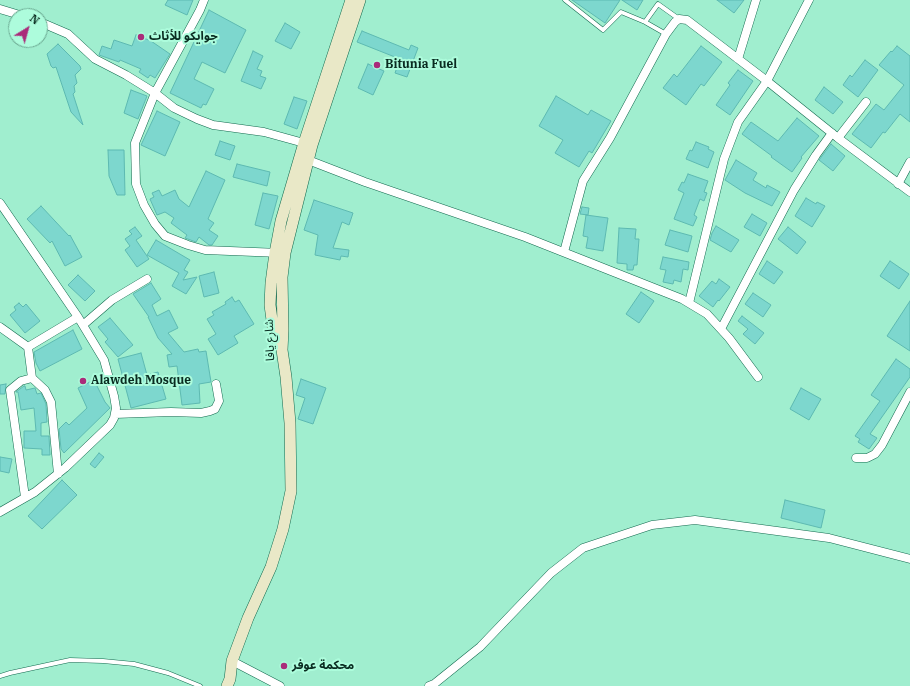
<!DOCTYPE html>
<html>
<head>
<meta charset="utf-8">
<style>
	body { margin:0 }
	#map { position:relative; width:910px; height:686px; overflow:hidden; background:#a0eecf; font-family:"IBM Plex Serif",serif }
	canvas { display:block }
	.north { position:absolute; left:8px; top:8px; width:40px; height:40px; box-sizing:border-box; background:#adfcdc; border:1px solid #6ba891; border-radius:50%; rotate:37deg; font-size:11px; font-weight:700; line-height:16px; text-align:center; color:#092b20 }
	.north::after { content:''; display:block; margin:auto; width:14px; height:18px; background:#aa2b7a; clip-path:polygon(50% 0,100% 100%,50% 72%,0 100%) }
</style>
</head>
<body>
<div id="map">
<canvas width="910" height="686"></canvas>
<div class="north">N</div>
</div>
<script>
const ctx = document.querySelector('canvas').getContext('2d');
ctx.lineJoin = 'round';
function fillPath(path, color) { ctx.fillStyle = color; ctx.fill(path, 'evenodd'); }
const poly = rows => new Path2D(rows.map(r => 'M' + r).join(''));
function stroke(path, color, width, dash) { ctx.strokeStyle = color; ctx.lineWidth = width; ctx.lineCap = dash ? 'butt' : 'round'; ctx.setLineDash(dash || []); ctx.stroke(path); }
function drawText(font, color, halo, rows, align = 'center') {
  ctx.font = font + ' "IBM Plex Serif","Noto Sans Arabic",serif'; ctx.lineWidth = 4; ctx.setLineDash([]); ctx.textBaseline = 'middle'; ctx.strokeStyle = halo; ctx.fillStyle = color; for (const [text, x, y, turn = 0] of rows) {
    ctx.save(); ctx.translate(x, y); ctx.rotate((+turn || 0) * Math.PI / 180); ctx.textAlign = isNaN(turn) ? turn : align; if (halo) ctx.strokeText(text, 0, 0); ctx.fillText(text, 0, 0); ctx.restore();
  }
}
const building = poly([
	[168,0,193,0,187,15,165,5,168,0],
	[572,0,620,0,605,23,572,0],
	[622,0,643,0,637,10,622,0],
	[717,0,744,0,734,13,717,0],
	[209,10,246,30,225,73,202,62,194,79,214,89,206,105,203,104,201,108,170,93,209,10],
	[285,23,300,32,291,49,275,41,285,23],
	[362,31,409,50,411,45,418,48,407,77,395,73,400,59,357,42,362,31],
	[136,35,151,41,170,54,155,78,150,75,148,78,139,72,141,69,120,60,119,62,99,55,102,46,111,49,114,40,132,46,136,35],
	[58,44,80,66,81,69,75,75,77,83,74,86,75,92,73,94,83,125,71,112,56,67,53,68,51,66,47,54,58,44],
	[701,46,722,62,704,86,701,84,686,105,663,88,674,74,677,77,701,46],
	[897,46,910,56,910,122,900,114,885,133,883,132,871,148,852,134,876,104,884,110,904,85,879,65,891,51,892,52,897,46],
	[253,51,263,56,257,69,262,71,260,76,266,78,261,89,241,81,253,51],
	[865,60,878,70,858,97,843,85,850,75,852,77,865,60],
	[368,64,384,71,373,95,358,88,368,64],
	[738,70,753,81,730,115,716,105,730,85,728,83,738,70],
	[824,87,843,102,833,114,815,100,824,87],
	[131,90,147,96,138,119,124,113,131,90],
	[556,96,588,115,591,110,611,121,592,153,589,151,579,167,555,153,563,140,539,126,556,96],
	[294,97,307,101,297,129,284,124,294,97],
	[157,111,180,122,165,156,141,145,157,111],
	[797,118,819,136,801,157,802,158,792,172,771,157,772,156,742,134,751,122,778,141,797,118],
	[220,141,235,146,230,160,215,155,220,141],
	[696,142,709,147,708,149,714,152,708,168,686,159,690,150,692,151,696,142],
	[831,144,845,156,833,171,819,160,831,144],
	[108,150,124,150,125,195,117,195,109,176,108,150],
	[736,160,757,173,753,180,766,188,767,185,780,192,772,206,745,193,725,180,736,160],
	[237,164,270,172,267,186,233,177,237,164],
	[206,171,225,180,208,219,214,223,209,230,218,236,212,245,209,245,199,237,196,242,185,238,187,235,171,223,174,218,165,212,157,215,150,199,154,197,152,193,159,190,162,196,175,190,179,199,189,207,206,171],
	[688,174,708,181,704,192,707,193,704,201,700,199,694,215,697,217,693,226,674,219,684,193,678,190,682,182,684,183,688,174],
	[263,193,278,196,269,229,255,225,263,193],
	[806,198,816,204,817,202,825,206,812,227,795,216,806,198],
	[314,200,353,213,349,225,342,222,333,248,349,250,348,257,341,256,340,260,315,255,318,235,304,230,314,200],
	[41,206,69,236,70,235,82,257,65,266,52,241,50,243,27,219,41,206],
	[582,207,589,208,588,215,580,214,582,207],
	[752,214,767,223,760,236,744,227,752,214],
	[586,215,608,218,603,251,586,248,588,237,583,236,586,215],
	[716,226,739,240,731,252,710,240,712,233,716,226],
	[135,227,142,236,136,240,149,259,137,267,125,250,130,246,125,239,132,234,129,231,135,227],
	[788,227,806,242,797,254,778,239,788,227],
	[619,228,636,229,635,239,639,239,637,265,634,265,633,270,627,270,627,264,617,263,619,228],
	[670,230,692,236,688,252,665,245,670,230],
	[156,240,190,260,184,270,188,272,183,280,197,277,186,294,172,286,179,273,147,255,156,240],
	[663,257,689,262,688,270,683,269,681,282,674,280,673,284,663,282,666,270,660,269,663,257],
	[767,261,783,272,774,284,759,274,767,261],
	[890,261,909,274,899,289,880,276,890,261],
	[214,272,219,293,204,297,199,276,214,272],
	[78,275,95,291,85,301,68,285,78,275],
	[719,279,730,287,719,301,718,300,713,307,699,296,712,281,716,284,719,279],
	[151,283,161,299,152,305,157,316,169,310,178,328,168,333,184,352,198,349,199,352,206,351,211,382,199,384,200,403,182,405,177,366,169,367,167,355,172,354,158,338,148,317,149,317,133,294,151,283],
	[641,292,654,301,639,323,626,314,641,292],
	[753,293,771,305,763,317,745,304,753,293],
	[232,297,235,302,239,300,254,324,234,336,238,343,218,355,208,339,216,334,207,319,214,315,212,312,226,304,225,302,232,297],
	[910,301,910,351,887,336,910,301],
	[19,303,23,307,26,304,40,321,25,333,10,315,16,310,14,307,19,303],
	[742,316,764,333,755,344,743,334,748,329,738,321,742,316],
	[110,318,133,345,118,357,105,342,108,339,98,327,110,318],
	[73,330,82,349,40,371,36,363,34,352,73,330],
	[141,353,147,375,158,372,166,399,131,408,118,359,141,353],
	[896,359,910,369,910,377,870,434,877,438,869,449,858,442,860,439,855,436,880,401,871,395,896,359],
	[301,379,326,388,313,424,298,419,305,398,296,395,301,379],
	[94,380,105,402,110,408,64,453,61,449,59,429,66,422,69,425,87,408,78,388,94,380],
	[6,384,5,394,0,394,0,385,6,384],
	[24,386,25,386,26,390,35,388,37,394,41,393,46,404,47,422,41,423,41,436,49,436,50,455,42,455,42,449,24,448,24,431,36,431,34,408,21,410,18,392,16,392,24,386],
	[801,388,821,399,809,420,790,409,801,388],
	[99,453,104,457,95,468,90,464,99,453],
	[0,457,12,459,9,473,0,471,0,457],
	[62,480,77,495,42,529,28,516,62,480],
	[785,500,825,510,821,528,781,518,785,500]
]);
fillPath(building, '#7dd7ce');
stroke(building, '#5db9b1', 1);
const lane = poly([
	[565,0,603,30,621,12,645,22],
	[666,34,645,22,658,4,679,19],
	[0,676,10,673,70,660,103,661,134,664,168,673,200,686]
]);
const street = poly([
	[204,0,200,10,155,93,135,143,136,184,144,205,155,224,165,236,188,245,205,250,280,253],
	[0,9,23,16],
	[40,22,68,34,95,59,126,75,155,93,174,108,197,119,213,125,264,132,304,143],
	[738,59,756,0],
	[838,138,866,102],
	[308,160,365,182,525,237,682,299,707,314,729,338,758,377],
	[898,184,910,162],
	[0,203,78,317,104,360,114,396,116,408,114,418,110,425,65,468,35,492,0,512],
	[564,252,583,181,610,138,666,34,675,22,679,19,687,20,767,81,838,138,910,192],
	[689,303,724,159,738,122,767,81,809,0],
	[83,325,112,300,147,279],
	[0,327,28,347,78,317],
	[721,329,794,190,816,155,832,133],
	[28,347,32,378,45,390,51,402,58,474],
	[115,414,171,412,201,413,210,411,215,409,219,401,216,384],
	[856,458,867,458,875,454,882,445,910,392],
	[25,497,10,390,21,381,32,378],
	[232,661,280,686],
	[429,686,434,684,480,647,551,573,583,548,652,525,695,520,829,538,910,559]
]);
const secondary = poly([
	[282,349,274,335,270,305,271,283,275,253,281,221,304,143,351,0],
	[227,686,230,679,232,661,248,618,271,567,283,529,291,491,290,423,286,377,282,350,283,330,282,277,285,253,312,145,360,0]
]);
stroke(lane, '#136a4f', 5);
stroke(street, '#136a4f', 9);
stroke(secondary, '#136a4f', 12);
stroke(lane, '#fff', 4);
stroke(street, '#fff', 8);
stroke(secondary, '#e9e8c7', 11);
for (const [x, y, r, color] of [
	[141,37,4,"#aa2b7a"],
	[377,65,4,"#aa2b7a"],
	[83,381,4,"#aa2b7a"],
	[284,666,4,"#aa2b7a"]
]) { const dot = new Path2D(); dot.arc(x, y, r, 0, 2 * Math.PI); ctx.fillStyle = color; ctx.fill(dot); stroke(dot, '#adfcdc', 1.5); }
drawText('bold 12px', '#092b20', '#adfcdc', [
	["جوايكو للأثاث",149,37],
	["Bitunia Fuel",385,65],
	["Alawdeh Mosque",91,381],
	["محكمة عوفر",292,666]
], 'left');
drawText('12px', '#092b20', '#adfcdc', [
	["شارع يافا",270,340,-92]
]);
</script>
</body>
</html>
